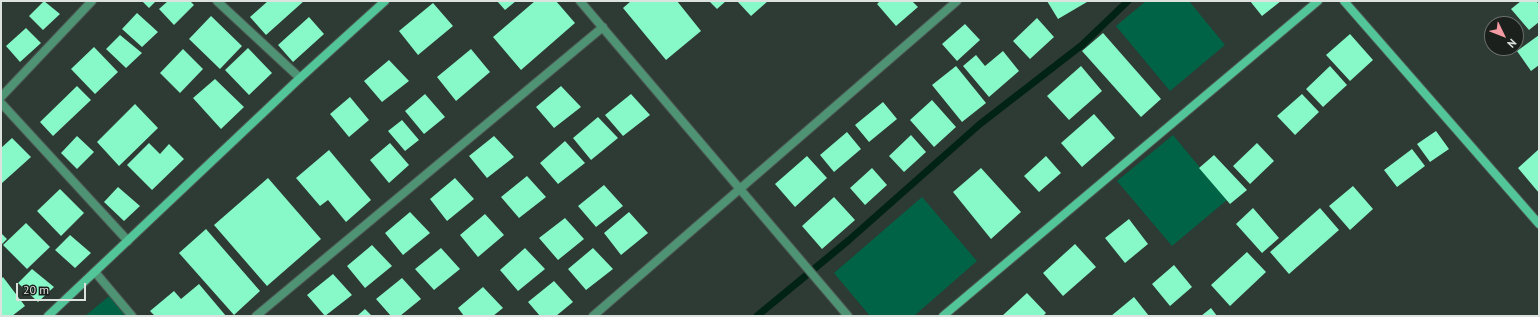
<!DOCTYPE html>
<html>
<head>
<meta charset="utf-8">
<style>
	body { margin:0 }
	#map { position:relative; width:1540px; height:317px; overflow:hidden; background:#2e3a34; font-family:"PT Sans",sans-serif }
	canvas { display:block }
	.frame { position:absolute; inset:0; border:2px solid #dce3df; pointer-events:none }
	.north { position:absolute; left:1484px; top:16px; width:40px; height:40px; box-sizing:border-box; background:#1b201d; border:1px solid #686e6b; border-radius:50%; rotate:133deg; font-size:11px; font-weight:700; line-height:16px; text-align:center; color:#dce3df }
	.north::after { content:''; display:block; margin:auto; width:14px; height:18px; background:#f49aa2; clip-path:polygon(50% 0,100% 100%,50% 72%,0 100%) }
	.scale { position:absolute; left:16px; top:283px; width:70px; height:18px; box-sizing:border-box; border:2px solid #dce3df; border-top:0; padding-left:5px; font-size:12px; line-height:14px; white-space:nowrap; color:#dce3df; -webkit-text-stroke:3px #1b201d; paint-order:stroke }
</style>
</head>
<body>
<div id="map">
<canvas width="1540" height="317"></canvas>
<div class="frame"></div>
<div class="north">N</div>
<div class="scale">20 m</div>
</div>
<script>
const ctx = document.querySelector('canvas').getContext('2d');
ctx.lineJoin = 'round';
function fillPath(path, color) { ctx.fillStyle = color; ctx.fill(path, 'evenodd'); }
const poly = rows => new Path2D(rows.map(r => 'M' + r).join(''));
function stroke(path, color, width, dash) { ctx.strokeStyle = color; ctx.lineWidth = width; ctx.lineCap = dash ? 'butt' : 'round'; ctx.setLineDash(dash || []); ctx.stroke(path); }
fillPath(poly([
	[1146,1,1189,1,1225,45,1170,91,1116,26],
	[1173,135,1227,200,1172,246,1117,181],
	[922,197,977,261,914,316,870,316,834,273],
	[113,293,133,316,85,316]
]), '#006345');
stroke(poly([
	[757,316,849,240,980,124,1082,45,1128,1]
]), '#002315', 7);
fillPath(poly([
	[44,1,60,14,43,30,29,16],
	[142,1,156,1,149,8],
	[168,1,190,1,194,5,174,25,159,9],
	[268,1,304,1,266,35,250,17],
	[497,1,516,1,505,10],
	[535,1,556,1,575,23,521,70,493,37],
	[631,1,677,1,701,31,666,60,623,8],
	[709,1,726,1,717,9],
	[737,1,768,1,751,16],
	[880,1,912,1,918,7,896,26,877,4],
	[1047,1,1086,1,1087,2,1058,19],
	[1250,1,1281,1,1262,16],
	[1521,1,1536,1,1539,4,1539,22,1529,30,1511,9],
	[433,3,453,26,418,55,399,31],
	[137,13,158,32,142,47,122,29],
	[211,16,242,46,220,69,189,39],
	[309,17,324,34,293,62,278,45],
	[1037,18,1054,37,1030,59,1013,41],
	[965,24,980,40,957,61,942,44],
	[26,28,41,43,20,62,6,46],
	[1103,33,1161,99,1141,117,1082,51],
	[1350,34,1373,60,1350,81,1326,55],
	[120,35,142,53,126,68,106,49],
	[1539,35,1539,65,1531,71,1517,51],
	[94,47,118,72,95,94,71,69],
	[248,48,272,73,249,95,225,70],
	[183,49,203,69,180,93,160,73],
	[471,49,490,72,456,101,437,77],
	[1003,51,1019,71,989,97,963,66,976,55,985,66],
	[389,60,409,81,382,102,364,81],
	[956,66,986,103,962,122,932,85],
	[1081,66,1102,91,1069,120,1047,96],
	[1330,66,1347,85,1323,107,1306,89],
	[215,79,244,107,221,129,193,98],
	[77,86,91,100,53,136,40,122],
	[561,86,581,107,554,128,536,107],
	[425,94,445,117,424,134,405,111],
	[631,94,650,115,623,136,605,115],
	[1302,94,1319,112,1295,135,1277,116],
	[350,97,369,120,349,137,330,114],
	[932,100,956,127,934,147,910,120],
	[883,102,897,119,869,142,855,125],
	[135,104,158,128,119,166,97,142],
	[1094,114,1115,138,1082,167,1061,143],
	[598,117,618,138,591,160,573,138],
	[402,120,419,140,405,151,388,131],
	[1436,131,1449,149,1430,162,1417,144],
	[847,132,861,149,834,172,820,155],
	[911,135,926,152,904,172,889,156],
	[77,136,94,152,77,169,61,153],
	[494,136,514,157,487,178,469,156],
	[12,138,31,157,2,183,1,148],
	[565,141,585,163,558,184,540,163],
	[149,143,160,154,169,144,184,159,152,190,127,165],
	[390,143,409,165,389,183,370,160],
	[1257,143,1274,161,1250,184,1233,166],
	[1412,149,1425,166,1397,187,1384,170],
	[1539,149,1539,193,1518,168],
	[329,150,371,200,346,222,328,200,320,206,296,178],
	[1214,155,1247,190,1230,204,1199,168],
	[807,156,827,178,795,207,775,184],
	[1046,156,1061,173,1039,192,1024,176],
	[872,168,887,185,865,205,850,188],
	[981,168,1021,212,991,239,953,192],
	[527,176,546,197,519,218,501,197],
	[268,178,321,239,267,286,214,225],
	[455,178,474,199,447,221,430,199],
	[604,185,623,206,596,227,578,206],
	[1353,186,1373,209,1350,230,1329,206],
	[118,187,140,206,124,221,104,202],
	[60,189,84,213,61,236,37,211],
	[834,197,855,220,822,249,802,226],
	[1253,208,1279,238,1262,253,1236,224],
	[1320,208,1339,230,1289,274,1270,252],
	[410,212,430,233,403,255,385,233],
	[629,212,648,233,621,255,604,233],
	[485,214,504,235,478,257,460,235],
	[565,218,584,239,558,260,539,238],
	[1129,219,1148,244,1125,263,1105,238],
	[26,223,50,247,27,269,3,245],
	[206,229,260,291,234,315,179,253],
	[1,233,7,239,1,245],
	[70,235,91,253,75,268,55,250],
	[1075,244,1096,267,1063,296,1043,273],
	[372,245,392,266,365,288,347,266],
	[441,248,460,269,434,290,415,269],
	[525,248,545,269,518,291,500,270],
	[593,248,613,269,586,290,568,269],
	[1247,252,1266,272,1230,306,1211,285],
	[1174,265,1192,287,1170,306,1152,284],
	[32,269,54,287,38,302,18,283],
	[333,274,352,295,325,316,307,295],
	[3,277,25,306,12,316,1,316,1,279],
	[402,278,421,299,400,316,391,316,376,299],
	[554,281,573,302,556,316,540,316,528,302],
	[199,284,226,316,155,316,150,311,174,291,181,299],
	[483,287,503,308,493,316,464,316,458,308],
	[1027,293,1046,313,1043,316,1002,316],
	[1134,297,1149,316,1111,316],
	[1211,308,1217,316,1201,316],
	[365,309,372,316,357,316]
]), '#87f8c7');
const street = poly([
	[217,1,300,78],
	[580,1,848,316],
	[1,97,92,1],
	[1,103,128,241],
	[95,272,132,316],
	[256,316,603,27],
	[593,316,957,1]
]);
const secondary = poly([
	[1344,1,1539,224],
	[48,316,300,78,385,1],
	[943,316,1318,1]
]);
stroke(street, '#4d5853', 10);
stroke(secondary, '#4d5853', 10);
stroke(street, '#4f9375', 8);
stroke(secondary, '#52c698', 8);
</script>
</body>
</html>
